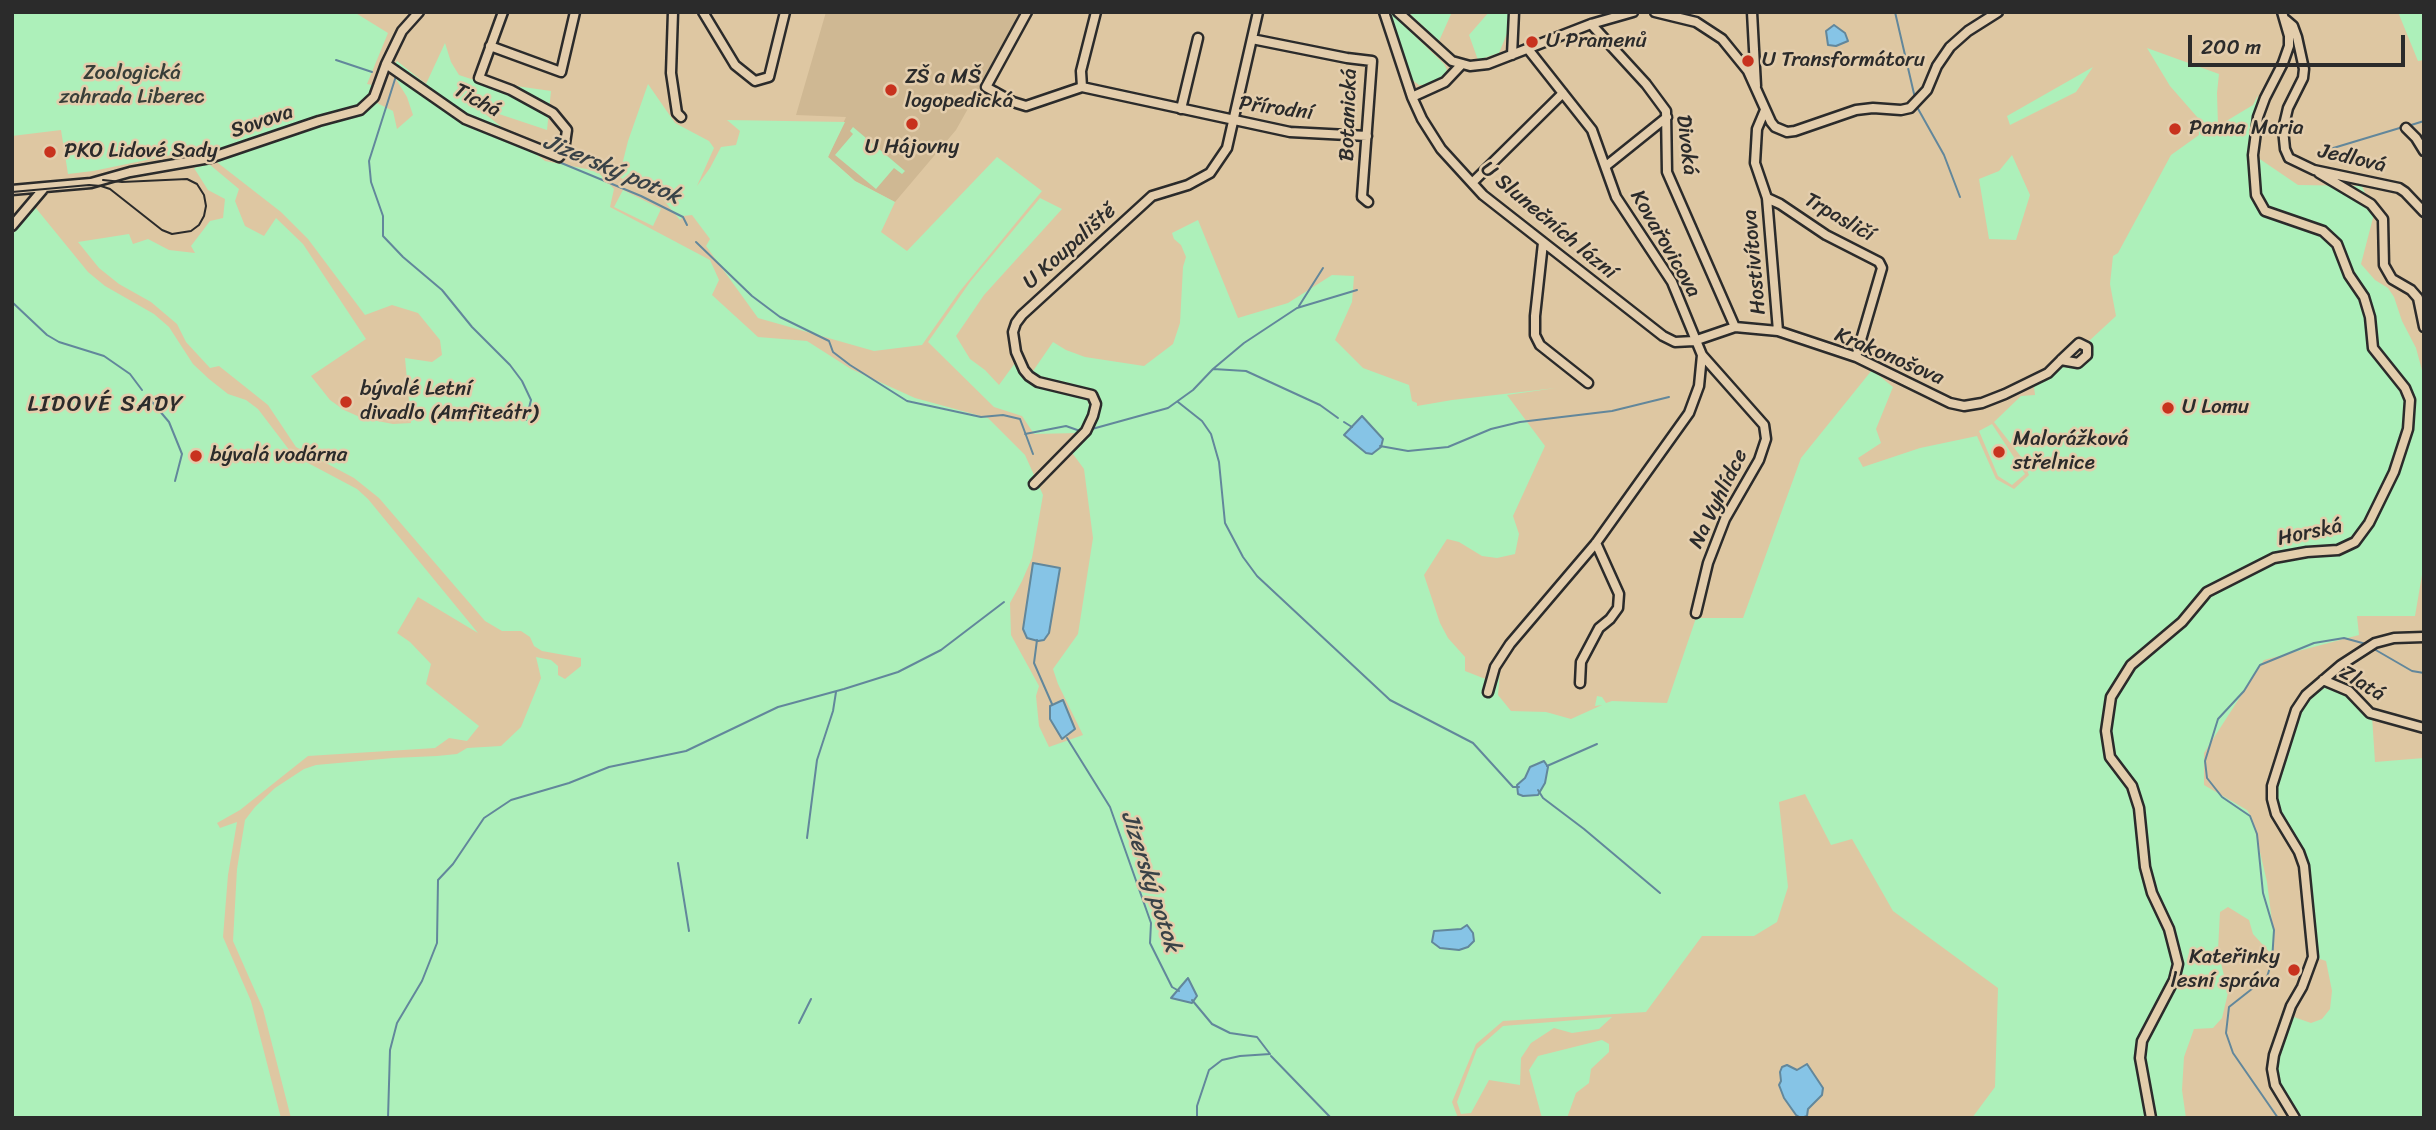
<!DOCTYPE html>
<html>
<head>
<meta charset="utf-8">
<style>
	body { margin:0 }
	#map { position:relative; width:2436px; height:1130px; overflow:hidden; background:#dec7a2; font-family:Sriracha,sans-serif }
	canvas { display:block }
	.frame { position:absolute; inset:0; border:14px solid #2b2b2b; pointer-events:none }
	.scale { position:absolute; left:2188px; top:35px; width:217px; height:32px; box-sizing:border-box; border:4px solid #2b2b2b; border-top:0; padding-left:9px; font-size:21px; line-height:24px; white-space:nowrap; color:#2b2b2b; -webkit-text-stroke:5px #e3cdac; paint-order:stroke }
</style>
</head>
<body>
<div id="map">
<canvas width="2436" height="1130"></canvas>
<div class="frame"></div>
<div class="scale">200 m</div>
</div>
<script>
const ctx = document.querySelector('canvas').getContext('2d');
ctx.lineJoin = 'round';
function fillPath(path, color) { ctx.fillStyle = color; ctx.fill(path, 'evenodd'); }
const poly = rows => new Path2D(rows.map(r => 'M' + r).join(''));
function stroke(path, color, width, dash) { ctx.strokeStyle = color; ctx.lineWidth = width; ctx.lineCap = dash ? 'butt' : 'round'; ctx.setLineDash(dash || []); ctx.stroke(path); }
function drawText(font, color, halo, rows, align = 'center') {
  ctx.font = font + ' Sriracha,sans-serif'; ctx.lineWidth = 5; ctx.setLineDash([]); ctx.textBaseline = 'middle'; ctx.strokeStyle = halo; ctx.fillStyle = color; for (const [text, x, y, turn = 0] of rows) {
    ctx.save(); ctx.translate(x, y); ctx.rotate((+turn || 0) * Math.PI / 180); ctx.textAlign = isNaN(turn) ? turn : align; if (halo) ctx.strokeText(text, 0, 0); ctx.fillText(text, 0, 0); ctx.restore();
  }
}
fillPath(poly([
	[826,12,1022,12,956,130,895,202,855,181,828,157,846,117,796,115]
]), '#cfb893');
fillPath(poly([
	[12,12,354,12,388,33,367,84,372,85,377,103,393,111,397,129,413,115,407,97,391,71,397,61,426,84,445,43,451,62,459,75,474,80,551,91,547,130,475,106,545,161,597,171,614,189,610,207,710,260,719,280,712,295,758,337,807,341,851,369,915,398,988,418,1025,455,1043,495,1032,558,1022,581,1010,603,1011,635,1039,686,1036,696,1039,726,1049,747,1083,735,1058,684,1053,669,1078,634,1093,538,1084,469,1070,450,1089,434,1097,417,1099,399,1092,389,1031,374,1053,342,1066,350,1085,357,1144,366,1173,344,1180,323,1183,267,1186,257,1181,245,1174,239,1172,233,1198,220,1238,318,1288,303,1332,275,1354,276,1352,302,1335,340,1363,368,1409,385,1412,401,1417,403,1417,406,1452,400,1556,388,1507,395,1545,446,1513,516,1519,534,1515,554,1497,558,1482,556,1459,542,1447,539,1424,575,1440,623,1448,638,1465,657,1465,671,1488,680,1493,671,1500,671,1498,695,1511,711,1546,712,1571,719,1602,705,1595,706,1597,696,1602,697,1606,703,1612,701,1667,703,1696,618,1743,618,1801,458,1872,370,1893,387,1876,429,1881,443,1858,458,1863,467,1920,448,1977,436,1996,479,2014,489,2029,475,2022,458,1994,422,2021,396,2035,395,2034,387,2060,367,2081,364,2093,353,2089,341,2116,316,2110,284,2113,256,2118,253,2171,155,2199,135,2198,118,2170,86,2147,48,2219,74,2217,93,2218,126,2253,105,2258,95,2248,151,2298,185,2362,186,2374,214,2361,264,2375,280,2388,288,2394,297,2402,321,2416,348,2423,374,2424,563,2415,616,2357,616,2359,635,2264,660,2204,753,2204,785,2247,810,2252,818,2267,882,2274,937,2273,956,2253,934,2249,920,2228,907,2220,912,2218,950,2228,993,2222,1018,2213,1028,2194,1029,2184,1057,2182,1090,2186,1118,1972,1118,1995,1087,1998,988,1893,911,1852,839,1831,845,1805,794,1779,802,1788,887,1777,922,1754,936,1702,936,1646,1012,1503,1021,1476,1044,1452,1102,1458,1118,291,1118,263,1009,233,941,237,869,245,820,255,807,275,788,304,769,316,765,393,758,437,756,457,754,467,748,501,746,521,727,541,678,536,657,551,660,558,666,558,675,565,679,581,666,581,658,542,651,534,646,530,637,521,631,502,631,485,621,379,498,354,478,296,447,268,405,219,366,210,368,186,342,177,324,151,302,119,284,99,268,78,242,129,234,133,244,148,239,169,250,195,253,191,246,210,221,223,218,225,199,208,190,194,168,209,164,239,189,235,201,245,226,264,236,276,218,303,244,366,339,311,376,330,400,344,410,362,418,393,424,411,423,405,358,432,362,442,355,440,340,418,313,392,305,365,315,308,239,281,212,200,149,93,171,68,174,61,130,12,136],
	[1408,12,1452,12,1439,41],
	[1489,12,1509,12,1508,31,1499,53,1478,60,1469,35],
	[2398,12,2424,12,2424,60,2418,61],
	[1391,13,1444,64,1447,70,1442,78,1431,85,1419,85,1411,79,1389,14],
	[2093,67,2076,92,2010,125,2007,116],
	[648,84,675,123,709,141,714,148,697,186,710,168,721,147,736,145,740,131,727,120,845,122,828,157,855,181,895,202,881,232,907,251,997,157,1042,191,960,291,922,345,874,351,758,318,706,246,710,239,692,215,683,216,680,220,662,198,619,177,628,141],
	[853,127,905,171,902,174,894,168,876,189,835,155,853,134,850,131],
	[2012,155,2030,195,2016,240,1989,239,1979,179,1999,171],
	[623,190,661,209,653,226,614,207],
	[1040,198,1062,209,984,295,956,336,970,359,985,370,999,385,1015,363,1022,375,1036,386,1088,400,1090,412,1087,423,1078,433,1034,434,1022,416,994,407,928,342,970,282],
	[35,207,88,272,105,286,154,314,169,327,193,364,209,379,228,394,246,400,258,409,293,455,357,489,368,499,478,633,418,597,397,633,410,642,431,664,426,684,479,726,467,741,449,738,435,748,308,756,240,810,217,823,220,828,237,822,228,875,223,937,251,1001,281,1118,12,1118,12,235],
	[1992,424,2025,474,2012,485,1998,476,1979,431],
	[2320,686,2336,687,2348,693,2372,716,2375,762,2424,758,2424,1118,2300,1118,2279,1083,2276,1069,2277,1056,2291,1016,2311,1023,2322,1019,2330,1009,2332,991,2326,961,2317,958,2307,865,2302,851,2280,813,2276,798,2276,787,2299,711,2308,697],
	[1612,1017,1599,1029,1572,1033,1554,1028,1531,1043,1521,1058,1520,1085,1489,1080,1471,1113,1461,1114,1457,1102,1477,1049,1503,1026],
	[1602,1040,1609,1044,1609,1052,1591,1069,1589,1083,1576,1093,1567,1118,1542,1118,1529,1070,1538,1056]
]), '#adf0ba');
const water = poly([
	[1834,25,1845,33,1848,41,1836,46,1828,45,1826,31,1834,25],
	[1362,416,1383,439,1381,447,1372,454,1366,453,1344,435,1362,416],
	[1033,563,1060,568,1049,633,1044,640,1038,641,1027,638,1023,629,1033,563],
	[1063,700,1075,729,1062,739,1050,719,1050,706,1063,700],
	[1544,761,1548,767,1545,783,1538,795,1523,796,1518,794,1517,785,1525,778,1530,767,1544,761],
	[1467,925,1473,933,1474,941,1468,947,1459,950,1440,948,1432,942,1434,931,1461,929,1467,925],
	[1188,978,1197,996,1192,1003,1171,998,1188,978],
	[1807,1064,1823,1088,1822,1095,1808,1109,1807,1116,1801,1118,1796,1115,1784,1098,1779,1085,1781,1081,1780,1072,1782,1067,1787,1065,1797,1070,1807,1064]
]);
fillPath(water, '#86c4e6');
stroke(water, '#62879b', 2);
stroke(poly([
	[1895,12,1915,98],
	[336,60,372,72],
	[1917,107,1944,155,1960,197],
	[463,123,396,76,369,161,371,182,383,216,383,236,403,257,442,290,472,327,510,365,522,381,531,400,526,420],
	[2408,126,2424,121],
	[501,138,641,196,683,217,687,225],
	[2330,149,2403,127],
	[696,242,752,296,780,317,829,341,833,352,850,365,907,401,981,417,1003,415,1020,419,1033,454],
	[12,302,47,335,59,342,104,356,130,374,142,390],
	[1299,306,1323,268],
	[1213,369,1244,343,1297,308,1357,290],
	[147,396,169,422,182,454,175,481],
	[1178,402,1202,421,1211,434,1219,462,1225,523,1243,557,1257,576,1390,700,1473,743,1513,787,1519,787],
	[1344,422,1352,427],
	[1092,429,1168,408,1193,390,1213,369,1246,371,1320,405,1338,418],
	[1025,434,1066,426,1080,431],
	[1380,446,1408,451,1448,447,1491,429,1520,422,1612,411,1669,397],
	[1037,640,1034,663,1052,704],
	[2374,649,2412,671,2424,673],
	[1067,738,1110,807,1151,923,1150,943,1172,987,1179,991],
	[1547,766,1597,744],
	[1538,790,1543,798,1584,829,1660,893],
	[807,838,817,760,833,711,836,692],
	[678,863,689,931],
	[1192,1000,1212,1024,1230,1033,1257,1037,1270,1054,1240,1056,1222,1060,1209,1070,1197,1106,1197,1118],
	[799,1023,811,999],
	[1271,1056,1331,1118],
	[388,1118,390,1050,397,1023,422,981,437,943,438,880,453,864,484,818,511,800,569,783,609,767,686,751,778,707,844,689,898,672,941,650,1004,602],
	[2278,1118,2233,1053,2226,1033,2229,1007,2267,977,2272,961,2274,930,2263,893,2257,834,2250,816,2222,797,2207,778,2205,761,2218,719,2244,691,2260,665,2314,643,2344,638,2366,644]
]), '#62879b', 2);
const minor = poly([
	[673,12,671,73,677,113,681,117],
	[703,12,735,65,755,81,769,77,785,12],
	[1027,12,986,87,1013,102,1026,106,1082,87],
	[1384,12,1412,97,1422,119,1441,149,1483,195,1663,336,1675,342,1694,341,1735,327,1778,331,1856,357,1950,403,1964,406,1982,403,2005,394,2048,373,2061,360,2079,343,2087,347,2087,355,2078,363,2061,360],
	[1398,12,1452,61,1470,66,1488,64,1591,24,1633,12],
	[1655,12,1696,22,1722,39,1748,71,1771,122,1775,127,1787,132,1795,131,1856,110,1873,108,1901,110,1910,108,1927,90,1937,66,1950,47,1968,31,1998,12],
	[1752,12,1756,86],
	[2286,20,2293,26,2297,37,2304,69,2303,78,2288,108,2283,129,2285,149,2289,158,2314,170,2399,188,2405,192,2424,212],
	[1591,24,1646,84,1666,111,1667,172,1735,327],
	[1252,39,1347,58,1372,61,1362,197,1368,202],
	[490,46,561,72,575,12],
	[1528,49,1592,130,1616,197,1672,282,1702,355,1764,425,1766,439,1759,460,1725,519,1708,563,1696,613],
	[1512,55,1514,12],
	[386,64,465,119,559,157,564,150,567,130,553,113,511,90,479,78,503,12],
	[1082,87,1290,132,1367,136],
	[1082,87,1081,71,1096,12],
	[1412,97,1445,82,1462,64],
	[1181,109,1198,38],
	[1765,110,1757,129,1755,163,1767,198,1778,331],
	[2406,128,2416,138,2424,151],
	[1606,166,1667,117],
	[2319,173,2371,204,2383,219,2384,265,2392,279,2411,290,2418,298,2424,327],
	[1472,183,1563,93],
	[12,190,45,187],
	[1767,198,1780,204,1826,235,1879,262,1882,268,1856,357],
	[12,226,45,187,91,183,130,172,210,158,319,121,360,110,374,97,386,64,402,31,419,12],
	[1543,243,1535,316,1535,335,1540,345,1588,383],
	[1034,484,1086,431,1093,416,1096,404,1092,395,1038,382,1029,376,1024,370,1016,352,1013,332,1016,323,1022,315,1152,196,1188,185,1210,173,1227,148,1258,12],
	[2323,680,2349,691,2370,713,2424,728],
	[1580,683,1581,662,1599,628,1610,619,1618,608,1619,594,1596,543],
	[1488,692,1495,667,1510,644,1596,543,1689,413,1699,386,1702,355],
	[2151,1118,2140,1058,2142,1041,2174,980,2178,964,2169,929,2152,893,2145,867,2139,808,2132,786,2110,757,2106,731,2111,697,2131,665,2182,622,2207,592,2274,558,2307,552,2338,550,2355,542,2369,523,2394,472,2408,429,2410,400,2405,388,2373,348,2370,317,2364,297,2349,275,2337,244,2323,231,2265,211,2256,195,2253,155,2258,117,2265,98,2283,63,2289,46,2289,36,2282,12],
	[2295,1118,2275,1085,2272,1069,2274,1055,2291,1006,2302,987,2313,957,2304,866,2299,852,2276,814,2272,799,2272,786,2296,710,2306,695,2341,665,2375,643,2394,638,2424,637]
]);
stroke(minor, '#2b2b2b', 13);
stroke(minor, '#e3cdac', 8);
stroke(poly([
	[12,192,89,185,101,186,110,189,162,230,172,234,191,231,199,225,204,216,206,206,204,195,197,184,187,179,122,182,103,180]
]), '#2b2b2b', 2);
for (const [x, y, r, color] of [
	[1532,42,7,"#c8321e"],
	[1748,61,7,"#c8321e"],
	[891,90,7,"#c8321e"],
	[912,124,7,"#c8321e"],
	[2175,129,7,"#c8321e"],
	[50,152,7,"#c8321e"],
	[346,402,7,"#c8321e"],
	[2168,408,7,"#c8321e"],
	[1999,452,7,"#c8321e"],
	[196,456,7,"#c8321e"],
	[2294,970,7,"#c8321e"]
]) { const dot = new Path2D(); dot.arc(x, y, r, 0, 2 * Math.PI); ctx.fillStyle = color; ctx.fill(dot); stroke(dot, '#e3cdac', 2.5); }
drawText('21px', '#2b2b2b', '#e3cdac', [
	["U Pramenů",1546,42],
	["U Transformátoru",1762,61],
	["ZŠ a MŠ",905,78],
	["logopedická",905,102],
	["Panna Maria",2189,129],
	["U Hájovny",912,148,"center"],
	["PKO Lidové Sady",64,152],
	["bývalé Letní",360,390],
	["divadlo (Amfiteátr)",360,414],
	["U Lomu",2182,408],
	["Malorážková",2013,440],
	["střelnice",2013,464],
	["bývalá vodárna",210,456],
	["Kateřinky",2280,958,"right"],
	["lesní správa",2280,982,"right"]
], 'left');
drawText('21px', '#383f39', '#e3cdac', [
	["Zoologická",132,74],
	["zahrada Liberec",132,98]
]);
drawText('21px', '#2b2b2b', '#e3cdac', [
	["Tichá",477,101,28],
	["Přírodní",1276,109,8],
	["Botanická",1349,115,-88],
	["Sovova",262,122,-19],
	["Divoká",1686,145,83],
	["Jedlová",2352,159,13],
	["Trpasličí",1839,218,30],
	["U Slunečních lázní",1548,221,40],
	["Kovařovicova",1665,244,60],
	["U Koupaliště",1070,247,-42],
	["Hostivítova",1755,262,-95],
	["Krakonošova",1889,357,23],
	["Na Vyhlídce",1719,499,-64],
	["Horská",2310,533,-12],
	["Zlatá",2362,684,32]
]);
drawText('italic 23px', '#394247', '#e3cdac', [
	["Jizerský potok",612,170,23],
	["Jizerský potok",1150,882,72]
]);
ctx.letterSpacing = '2px';
drawText('23px', '#2b2b2b', '#e3cdac', [
	["LIDOVÉ SADY",106,405]
]);
ctx.letterSpacing = '0px';
</script>
</body>
</html>
